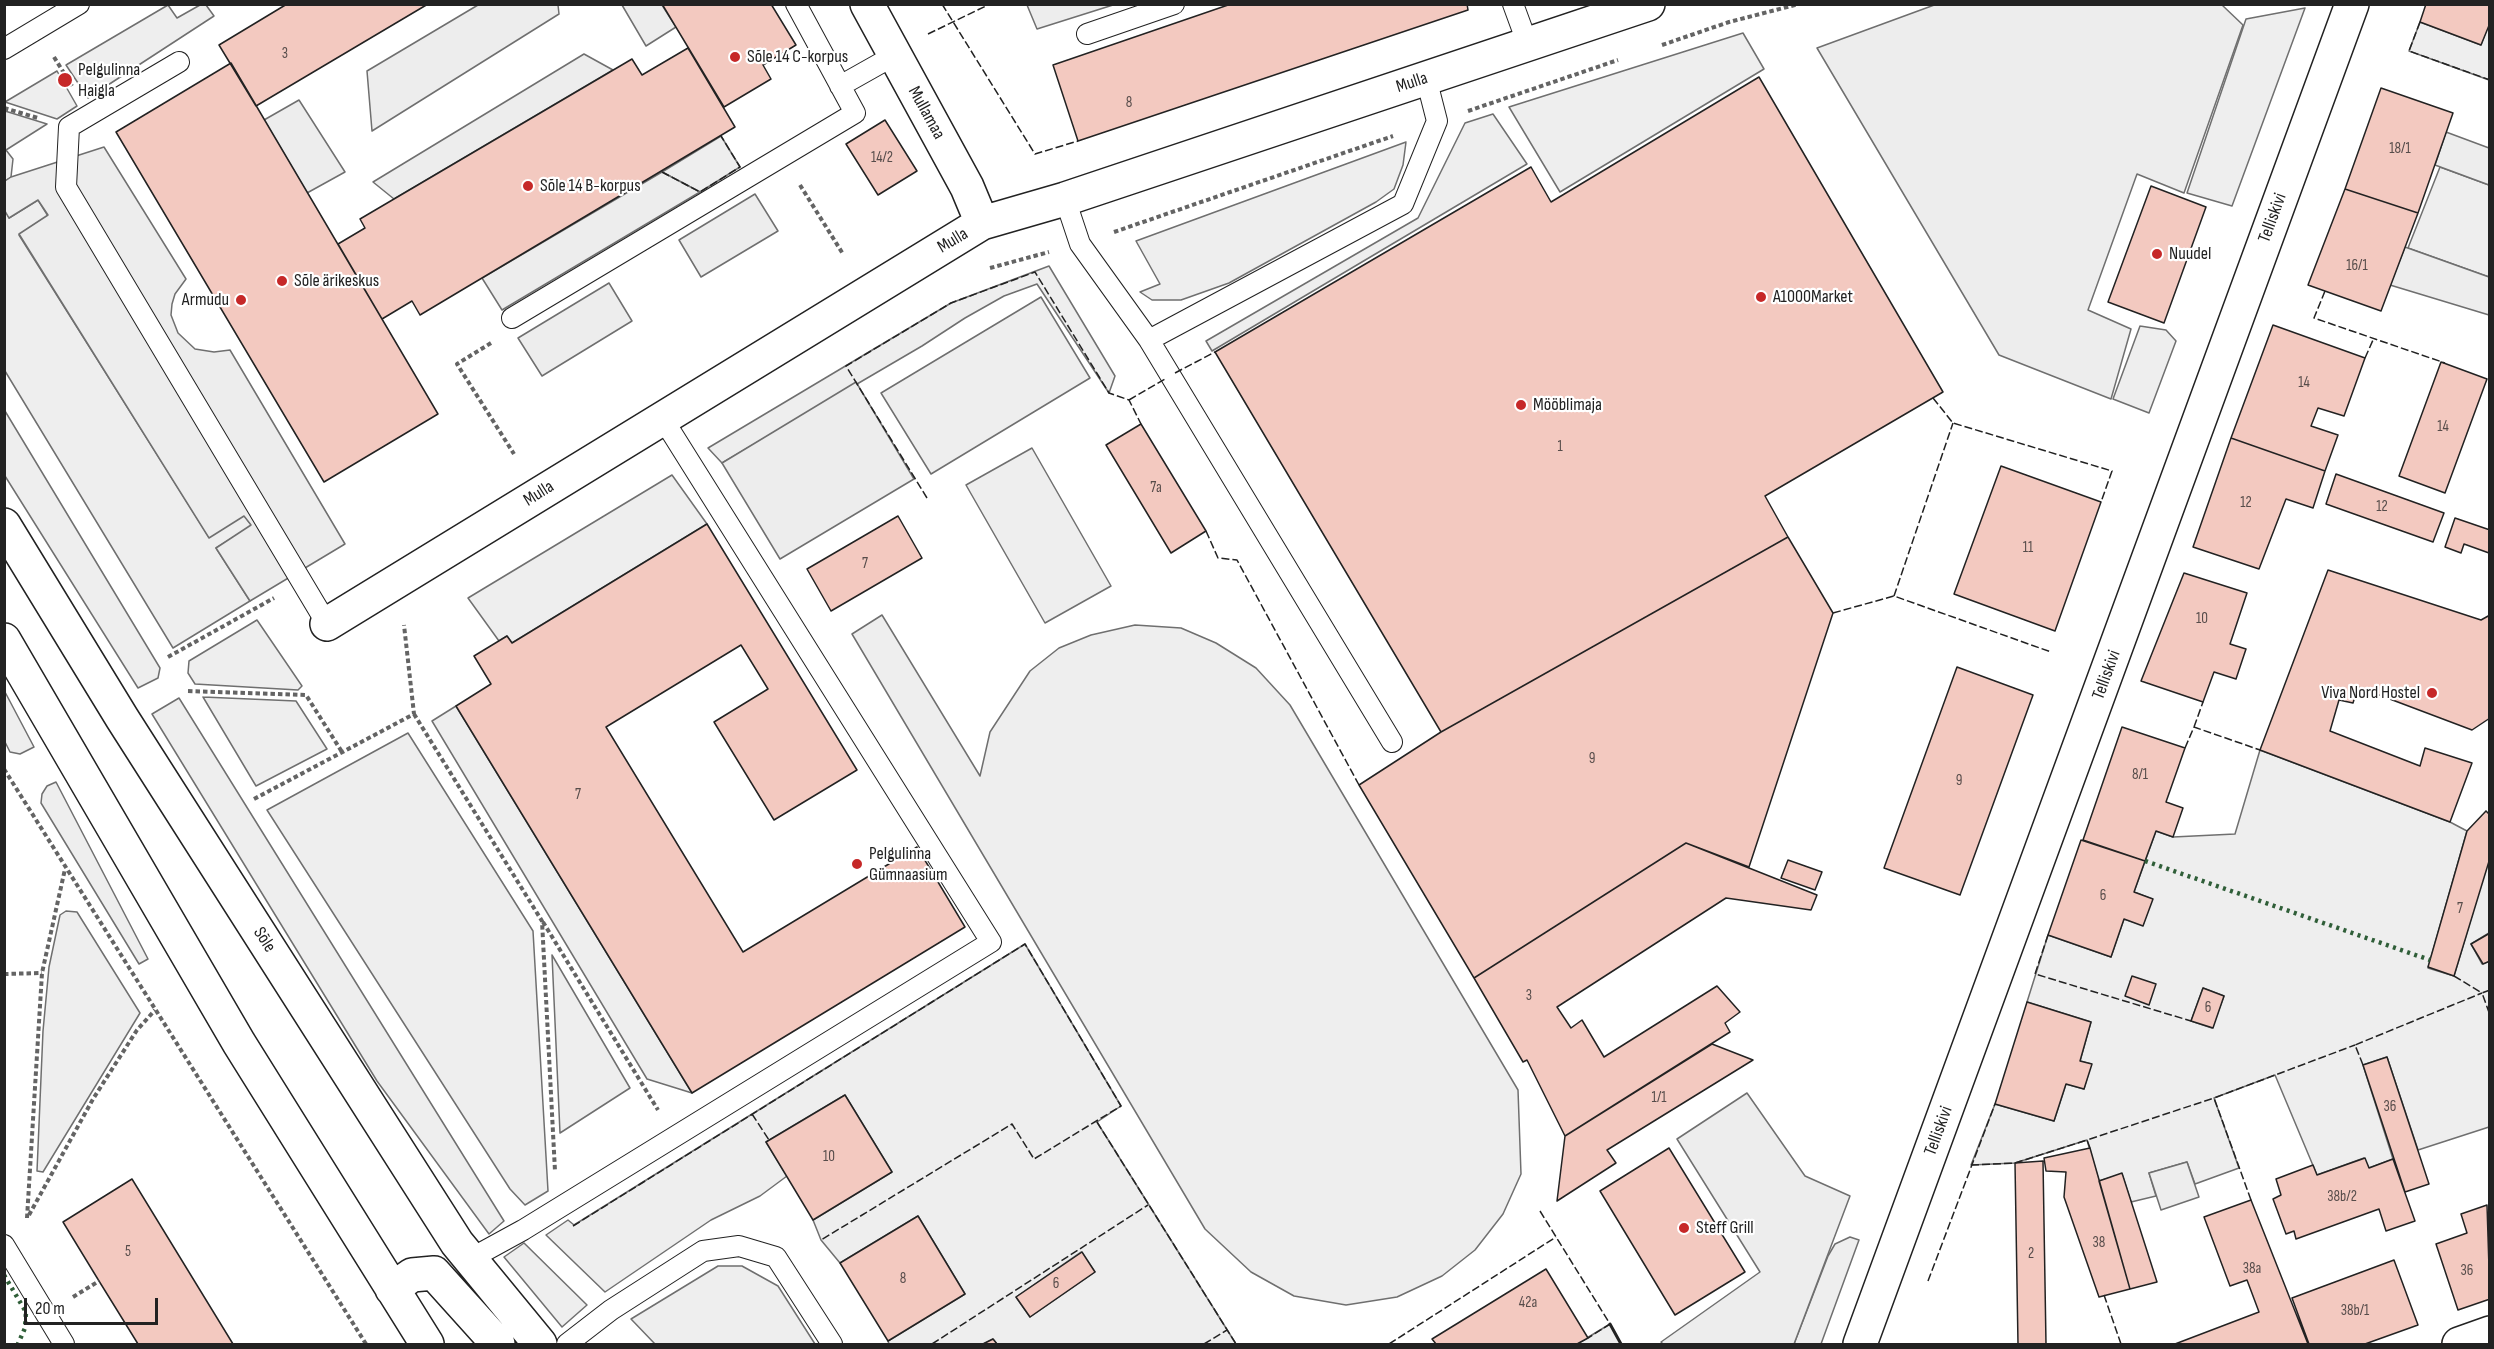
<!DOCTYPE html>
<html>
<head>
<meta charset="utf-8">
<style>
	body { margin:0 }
	#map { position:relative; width:2494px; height:1349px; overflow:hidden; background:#fff; font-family:"Sofia Sans Condensed",sans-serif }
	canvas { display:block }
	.frame { position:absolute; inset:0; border:6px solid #222; pointer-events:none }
	.scale { position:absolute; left:24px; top:1298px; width:134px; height:27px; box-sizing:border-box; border:3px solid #222; border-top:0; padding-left:8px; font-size:18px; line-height:21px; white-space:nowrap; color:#222; -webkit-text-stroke:4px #fff; paint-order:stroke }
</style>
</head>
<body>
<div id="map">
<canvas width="2494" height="1349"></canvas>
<div class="frame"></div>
<div class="scale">20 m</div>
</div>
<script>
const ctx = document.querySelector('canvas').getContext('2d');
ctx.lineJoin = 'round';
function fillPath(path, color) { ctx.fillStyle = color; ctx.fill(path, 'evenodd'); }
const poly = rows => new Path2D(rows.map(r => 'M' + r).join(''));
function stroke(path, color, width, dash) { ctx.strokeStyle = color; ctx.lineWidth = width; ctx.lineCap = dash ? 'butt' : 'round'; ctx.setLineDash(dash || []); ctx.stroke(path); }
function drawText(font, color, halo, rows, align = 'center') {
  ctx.font = font + ' "Sofia Sans Condensed",sans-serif'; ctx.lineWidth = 4.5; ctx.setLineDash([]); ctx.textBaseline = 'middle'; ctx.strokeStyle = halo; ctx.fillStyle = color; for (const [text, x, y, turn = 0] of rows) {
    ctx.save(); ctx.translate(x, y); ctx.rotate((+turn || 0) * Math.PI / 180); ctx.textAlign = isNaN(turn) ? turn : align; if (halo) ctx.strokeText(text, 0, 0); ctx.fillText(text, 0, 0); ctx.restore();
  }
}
const green = poly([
	[200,5,206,5,214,16,88,98,66,65,168,5,177,18,200,5],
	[2305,8,2232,206,2187,193,2246,19,2305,8],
	[2420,22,2481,45,2489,23,2489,80,2409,51,2420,22],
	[1743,33,1764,69,1560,192,1509,107,1743,33],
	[57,71,77,106,57,119,5,102,57,71],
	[5,111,47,124,6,150,13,159,11,177,5,181,5,111],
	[1493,114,1527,164,1212,351,1206,341,1418,218,1465,123,1493,114],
	[721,136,740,167,700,192,662,172,721,136],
	[1406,142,1403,165,1394,189,1376,202,1229,283,1181,300,1152,300,1140,292,1160,284,1136,241,1406,142],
	[2440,167,2489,185,2489,277,2408,248,2440,167],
	[38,200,48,216,19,235,209,537,244,515,252,526,216,548,250,601,173,648,5,371,5,211,9,218,38,200],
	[1049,266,1115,376,1109,393,1037,284,1004,296,965,318,922,346,722,463,708,448,951,303,1049,266],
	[1041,297,1090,378,931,474,881,393,1041,297],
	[2140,326,2166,330,2176,341,2149,413,2113,399,2140,326],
	[5,411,160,668,158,678,138,688,5,476,5,411],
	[1032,448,1111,586,1045,623,966,485,1032,448],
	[672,475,707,524,512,643,507,636,499,641,468,598,672,475],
	[882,615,980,776,990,732,1030,671,1059,648,1091,635,1135,625,1181,628,1216,643,1256,668,1290,705,1518,1090,1521,1174,1503,1214,1475,1250,1442,1276,1397,1297,1346,1305,1294,1296,1251,1272,1205,1229,852,634,882,615],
	[257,620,302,686,298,690,195,684,188,673,189,661,257,620],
	[5,692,34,747,20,754,10,752,5,742,5,692],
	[203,697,296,701,327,749,256,786,203,697],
	[179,698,504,1221,489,1234,377,1081,152,714,179,698],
	[456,706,692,1093,647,1079,432,721,456,706],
	[408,733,533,931,548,1191,525,1205,510,1189,267,810,408,733],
	[2260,750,2450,822,2467,831,2428,968,2454,976,2489,858,2489,933,2471,944,2482,964,2489,961,2489,1127,2418,1150,2387,1057,2363,1065,2393,1159,2369,1168,2364,1158,2317,1175,2275,1075,2214,1098,2239,1168,2195,1184,2187,1162,2149,1173,2156,1196,2131,1202,2122,1174,2099,1181,2087,1140,2015,1163,1971,1165,1995,1104,2054,1121,2066,1084,2084,1089,2091,1064,2080,1061,2091,1022,2027,1002,2048,935,2111,957,2124,919,2143,925,2152,899,2134,892,2156,831,2173,837,2235,834,2260,750],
	[2203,988,2224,996,2212,1028,2191,1021,2203,988],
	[56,782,148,959,139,964,41,803,42,794,47,786,56,782],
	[66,911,77,912,140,1013,43,1172,37,1171,43,1031,49,967,60,915,66,911],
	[1025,944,1121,1106,1097,1122,1236,1344,997,1344,993,1339,983,1344,889,1344,888,1341,965,1294,918,1216,840,1263,821,1240,813,1220,892,1172,845,1095,766,1142,787,1176,760,1196,711,1220,605,1292,546,1235,568,1220,574,1225,1025,944],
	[1081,1252,1095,1272,1030,1317,1016,1297,1081,1252],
	[552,955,630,1088,560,1133,552,955],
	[1850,1237,1859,1240,1821,1344,1794,1344,1828,1256,1835,1244,1850,1237],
	[524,1243,587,1305,562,1327,504,1257,524,1243],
	[718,1266,742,1266,778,1286,815,1344,655,1344,631,1319,718,1266],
	[1610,1324,1621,1344,1577,1344,1610,1324]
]);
fillPath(green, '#eee');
stroke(green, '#6f6f6f', 1.5);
const parking = poly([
	[1937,4,2222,5,2243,25,2184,193,2137,174,2088,310,2131,329,2111,399,1999,355,1817,48,1937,4],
	[478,5,558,5,559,14,372,131,367,71,478,5],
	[622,5,662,5,676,27,646,46,622,5],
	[1027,5,1113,5,1037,29,1027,5],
	[584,54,613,70,394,199,373,182,584,54],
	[299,100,345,172,307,193,264,120,299,100],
	[2446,132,2489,148,2489,185,2435,165,2446,132],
	[104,147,186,279,175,294,172,304,171,315,178,333,195,349,214,352,230,350,345,544,250,601,216,548,251,525,244,516,209,538,19,234,48,215,38,200,9,218,5,211,5,181,11,177,104,147],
	[662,172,700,192,502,310,482,278,662,172],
	[755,194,778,231,701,277,679,240,755,194],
	[2405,247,2489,277,2489,315,2390,285,2405,247],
	[609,283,632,321,542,376,518,338,609,283],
	[856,382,914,479,780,559,722,463,856,382],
	[1747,1093,1805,1176,1850,1196,1794,1344,1663,1344,1661,1342,1760,1272,1677,1139,1747,1093],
	[2187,1162,2199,1197,2161,1210,2149,1173,2187,1162]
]);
fillPath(parking, '#ededed');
stroke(parking, '#6f6f6f', 1.5);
const building = poly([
	[287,4,428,4,256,106,219,45,287,4],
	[662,4,771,4,796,45,763,65,771,79,724,107,662,4],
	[1231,4,1467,4,1468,10,1078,141,1053,65,1231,4],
	[2426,4,2490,4,2490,23,2481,45,2420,22,2426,4],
	[688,48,735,127,420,315,412,301,382,319,338,244,365,228,360,219,632,59,642,75,688,48],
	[231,63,438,414,324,482,116,132,231,63],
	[1759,77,1943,392,1765,496,1788,537,1441,732,1215,352,1531,167,1551,202,1759,77],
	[2381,88,2453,113,2418,213,2345,189,2381,88],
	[885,120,917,171,878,195,846,144,885,120],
	[2151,186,2206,207,2164,323,2108,302,2151,186],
	[2345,189,2418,213,2381,311,2308,285,2345,189],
	[2273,325,2365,358,2344,416,2318,408,2311,426,2338,435,2325,471,2231,438,2273,325],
	[2441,362,2487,379,2445,493,2399,476,2441,362],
	[1141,424,1206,531,1171,553,1106,445,1141,424],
	[2231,438,2325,471,2313,508,2286,499,2259,569,2193,547,2231,438],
	[2001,466,2101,502,2055,631,1954,594,2001,466],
	[2336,474,2444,513,2433,542,2326,504,2336,474],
	[898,516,922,558,831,611,807,569,898,516],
	[2455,518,2490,530,2489,553,2464,544,2461,553,2445,547,2455,518],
	[707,524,857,770,774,820,714,722,768,689,741,645,606,727,743,952,917,847,965,927,692,1093,456,706,491,684,474,656,507,636,512,643,707,524],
	[1788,537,1833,613,1749,867,1686,843,1474,978,1359,785,1441,732,1788,537],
	[2328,570,2481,620,2490,615,2490,718,2472,730,2358,687,2353,703,2339,700,2330,731,2420,766,2425,748,2472,763,2450,822,2260,750,2328,570],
	[2184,573,2247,593,2230,644,2246,649,2236,679,2214,672,2203,702,2141,681,2184,573],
	[1957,667,2033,695,1960,895,1884,868,1957,667],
	[2122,727,2185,748,2166,802,2183,808,2173,837,2156,831,2145,861,2083,840,2122,727],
	[2486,811,2490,815,2490,858,2454,976,2428,967,2467,831,2486,811],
	[2081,840,2145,861,2134,892,2153,899,2143,926,2124,919,2111,957,2048,935,2081,840],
	[1686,843,1817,895,1811,910,1726,898,1557,1007,1571,1028,1582,1020,1604,1057,1717,986,1740,1012,1725,1023,1730,1032,1565,1136,1527,1060,1523,1062,1474,978,1686,843],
	[1788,860,1822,872,1815,890,1781,878,1788,860],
	[2490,933,2490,961,2483,964,2471,944,2490,933],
	[2132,976,2156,984,2149,1005,2125,996,2132,976],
	[2203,988,2224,996,2213,1028,2191,1021,2203,988],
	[2027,1002,2091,1022,2080,1061,2092,1064,2084,1089,2066,1084,2054,1121,1995,1104,2027,1002],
	[1712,1044,1753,1060,1607,1150,1616,1163,1557,1201,1565,1136,1712,1044],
	[2387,1057,2429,1184,2405,1192,2363,1065,2387,1057],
	[845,1095,892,1172,813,1220,766,1142,845,1095],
	[1669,1148,1745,1272,1675,1315,1600,1191,1669,1148],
	[2090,1148,2130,1289,2099,1297,2064,1197,2066,1172,2046,1171,2044,1158,2090,1148],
	[2365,1158,2369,1168,2393,1159,2415,1221,2386,1231,2379,1209,2296,1239,2294,1231,2286,1234,2273,1199,2281,1195,2276,1179,2313,1165,2317,1175,2365,1158],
	[2043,1161,2046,1344,2018,1344,2015,1163,2043,1161],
	[2122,1173,2157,1282,2130,1289,2099,1181,2122,1173],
	[132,1179,233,1344,138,1344,99,1281,63,1222,132,1179],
	[2251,1200,2308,1344,2175,1344,2259,1312,2247,1280,2230,1286,2204,1217,2251,1200],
	[2487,1205,2490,1299,2458,1310,2436,1244,2467,1233,2461,1214,2487,1205],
	[918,1216,965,1294,888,1341,840,1263,918,1216],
	[1082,1252,1095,1272,1030,1317,1016,1297,1082,1252],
	[2394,1260,2418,1325,2365,1344,2309,1344,2292,1298,2394,1260],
	[1546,1269,1588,1338,1577,1344,1436,1344,1432,1339,1546,1269],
	[993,1339,997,1344,983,1344,993,1339]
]);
fillPath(building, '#f3c9c0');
stroke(building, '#222', 1.5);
const lane = poly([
	[1513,4,1528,45],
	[1087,34,1174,4],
	[4,49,79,4],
	[179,62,69,127,66,187,327,624],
	[840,86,895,55],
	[1065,199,1080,244,1149,340,1392,742],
	[512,318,855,113,796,4],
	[1149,340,1403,204,1437,121,1426,78],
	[4,1245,64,1344],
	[470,1259,523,1230,991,942,663,419],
	[567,1344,611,1310,703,1251,739,1246,776,1257,832,1344]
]);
const street = poly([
	[867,4,967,187,982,223],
	[327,624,982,223,1065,199,1648,4],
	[2459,1344,2490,1333]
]);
const secondary = poly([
	[4,525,122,718,457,1243,540,1344],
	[4,640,239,1043,427,1344],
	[392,1289,412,1275,434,1273,498,1344],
	[1860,1344,2352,4]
]);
stroke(lane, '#222', 22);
stroke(street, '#222', 36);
stroke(secondary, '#222', 36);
stroke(poly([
	[1662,45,1729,22,1799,4],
	[54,57,72,86],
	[4,108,38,118],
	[1468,111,1618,60],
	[800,185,843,254],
	[1114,232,1393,136],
	[990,268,1049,252],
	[491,343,457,364,514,454],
	[168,657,274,598],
	[188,691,306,695,342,752],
	[414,714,542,921,555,1171],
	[4,769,366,1344],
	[254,799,414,714,404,625],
	[543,922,658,1110],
	[4,974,42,973],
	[29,1215,93,1099,137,1030,155,1010],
	[27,1218,42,973,65,869],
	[73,1297,99,1281]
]), '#646464', 4, [4.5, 3]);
stroke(lane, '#fff', 20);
stroke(street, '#fff', 33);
stroke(secondary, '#fff', 33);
stroke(poly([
	[2145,861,2430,960],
	[4,1275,26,1312,25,1328,18,1344]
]), '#2f5e38', 4.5, [3, 4.5]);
stroke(poly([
	[942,4,1035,154,1078,141],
	[2420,22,2409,51,2490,80],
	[928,34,990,4],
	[662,172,700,192,740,167,721,136],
	[2325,291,2314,318,2445,363],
	[2365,358,2373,340],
	[1175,373,1215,352],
	[1933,398,1953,423,2112,471,2101,502],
	[1129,400,1165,379],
	[927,498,846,366,951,303,1035,272,1109,393,1129,400,1141,424],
	[1206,531,1218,558,1237,560,1359,785],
	[1894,596,1953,423],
	[1833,613,1894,596,2051,652],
	[2194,727,2203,702],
	[2185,748,2194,727,2260,750],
	[2048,935,2035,974,2191,1021],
	[2454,976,2482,993],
	[2490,990,2482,993,2490,1015],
	[2363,1065,2355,1045,2482,993],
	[752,1114,769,1140],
	[1097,1122,1236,1344],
	[2090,1148,2087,1140,2214,1098],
	[1971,1165,2015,1163,2087,1140],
	[2251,1200,2214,1098,2355,1045],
	[1540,1211,1610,1324,1588,1338],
	[573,1226,1025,944,1121,1106,1034,1159,1012,1124,821,1240],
	[1928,1281,1995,1104],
	[2104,1295,2121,1344],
	[932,1344,1148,1205],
	[1204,1344,1227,1330],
	[1389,1344,1556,1237]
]), '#222', 1.5, [8, 3]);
stroke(poly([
	[1610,1324,1621,1344]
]), '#222', 3);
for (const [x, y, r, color] of [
	[735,57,6,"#c62828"],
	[65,80,8,"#c62828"],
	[528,186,6,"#c62828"],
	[2157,254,6,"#c62828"],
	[282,281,6,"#c62828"],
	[1761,297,6,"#c62828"],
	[241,300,6,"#c62828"],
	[1521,405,6,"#c62828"],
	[2432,693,6,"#c62828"],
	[857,864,6,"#c62828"],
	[1684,1228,6,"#c62828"]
]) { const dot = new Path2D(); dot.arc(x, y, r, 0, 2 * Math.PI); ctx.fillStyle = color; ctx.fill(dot); stroke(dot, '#fff', 2); }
drawText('15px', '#564c4a', null, [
	["3",285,54],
	["8",1129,103],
	["18/1",2400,149],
	["14/2",882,158],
	["16/1",2357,266],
	["14",2304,383],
	["14",2443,427],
	["1",1560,447],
	["7a",1156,488],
	["12",2246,503],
	["12",2382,507],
	["11",2028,548],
	["7",865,564],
	["10",2202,619],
	["9",1592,759],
	["8/1",2140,775],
	["9",1959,781],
	["7",578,795],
	["6",2103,896],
	["7",2460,909],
	["3",1529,996],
	["6",2208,1008],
	["1/1",1659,1098],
	["36",2390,1107],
	["10",829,1157],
	["38b/2",2342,1197],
	["38",2099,1243],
	["5",128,1252],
	["2",2031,1254],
	["38a",2252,1269],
	["36",2467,1271],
	["8",903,1279],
	["6",1056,1284],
	["42a",1528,1303],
	["38b/1",2355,1311]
]);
drawText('18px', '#222', '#fff', [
	["Sõle 14 C-korpus",747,57],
	["Pelgulinna",78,70],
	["Haigla",78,91],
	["Sõle 14 B-korpus",540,186],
	["Nuudel",2169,254],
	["Sõle ärikeskus",294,281],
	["A1000Market",1773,297],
	["Armudu",229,300,"right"],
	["Mööblimaja",1533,405],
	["Viva Nord Hostel",2420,693,"right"],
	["Pelgulinna",869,854],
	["Gümnaasium",869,875],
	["Steff Grill",1696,1228]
], 'left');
drawText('18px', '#222', '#fff', [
	["Mulla",1412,83,-18],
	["Mullamaa",926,113,61],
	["Telliskivi",2273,218,-70],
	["Mulla",953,241,-31],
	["Mulla",539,494,-32],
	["Telliskivi",2107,675,-70],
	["Sõle",264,940,57],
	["Telliskivi",1939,1131,-70]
]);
</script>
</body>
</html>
